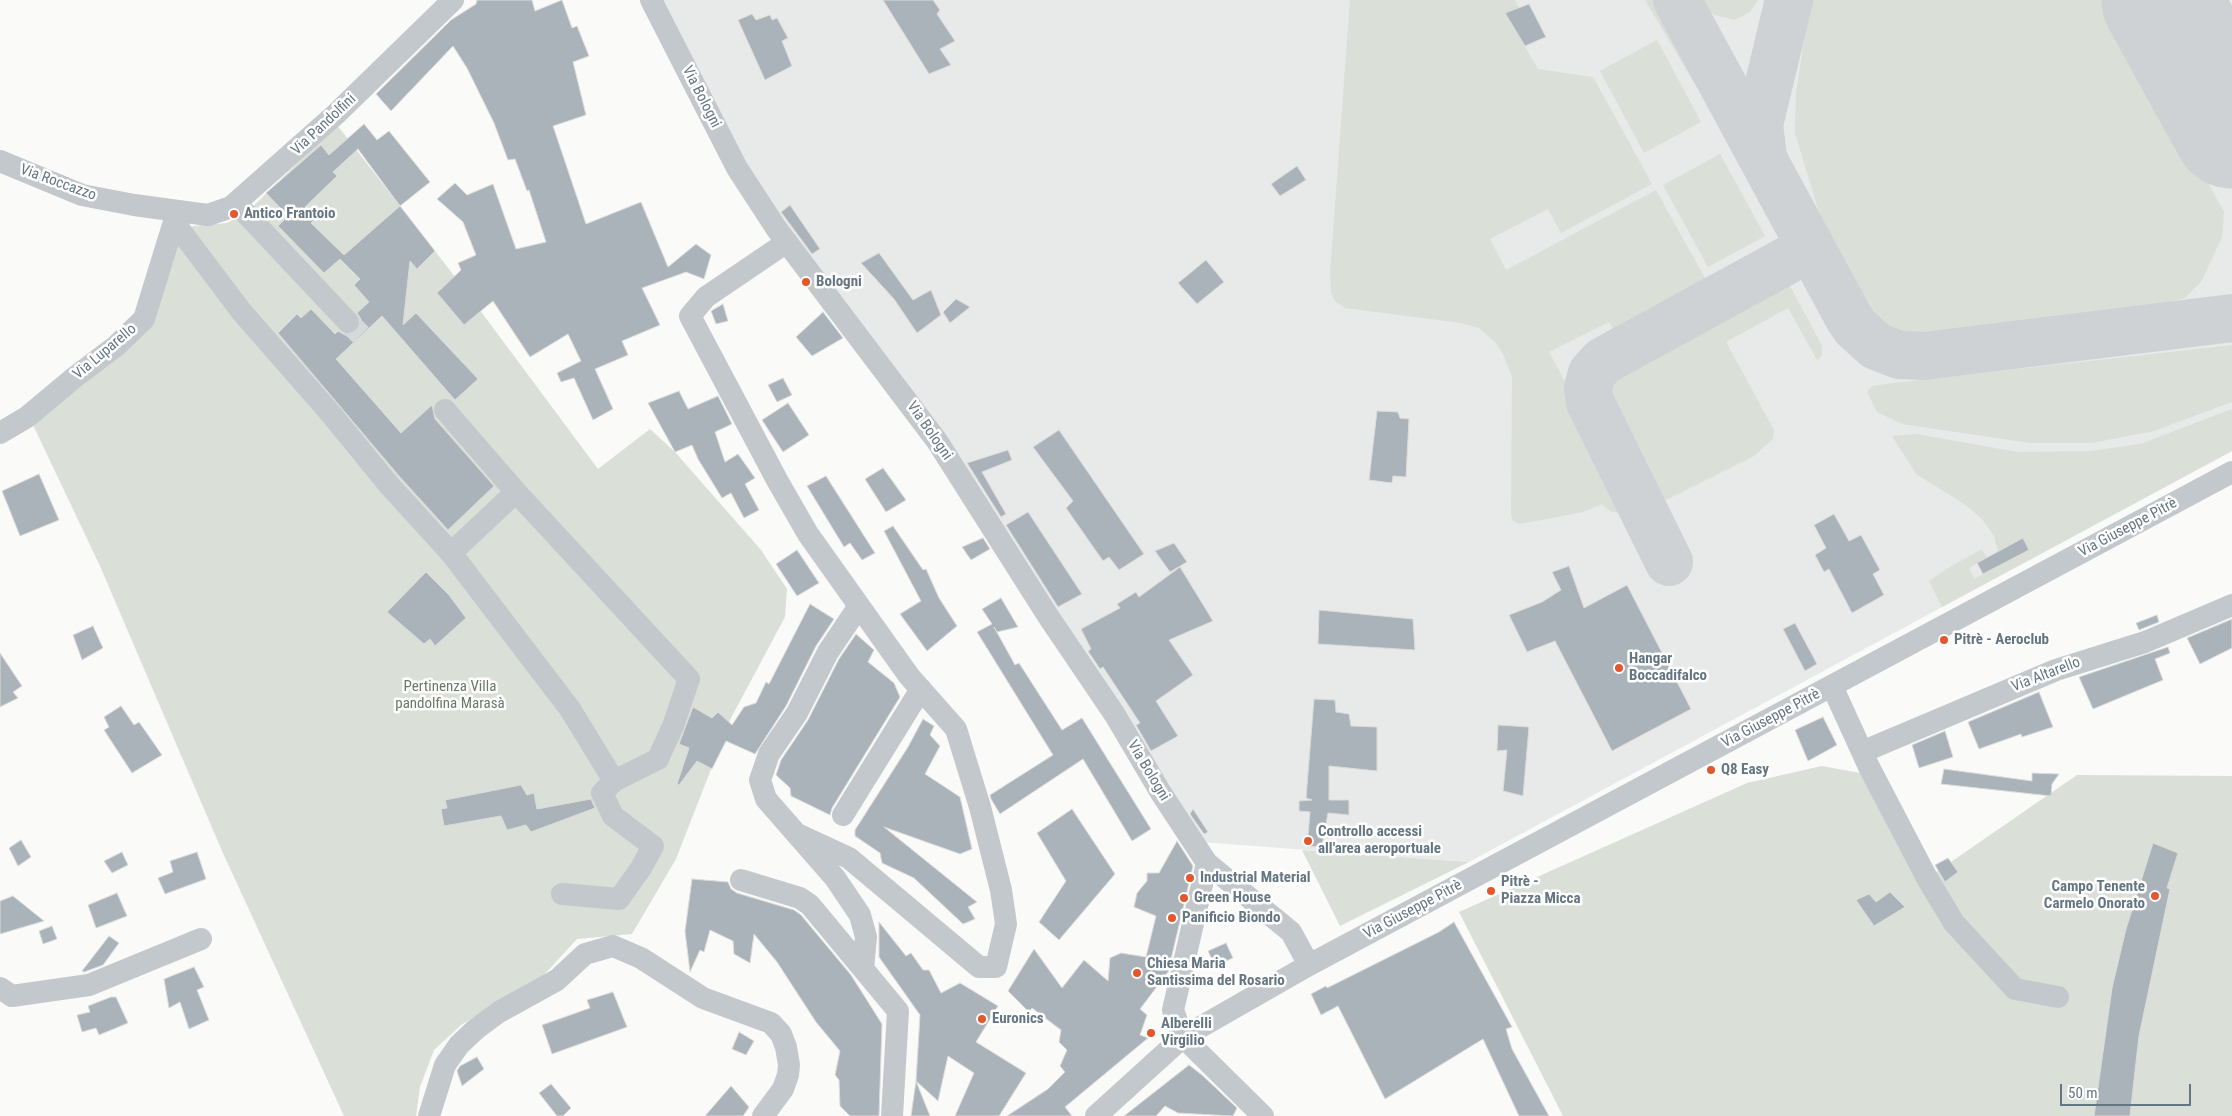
<!DOCTYPE html>
<html>
<head>
<meta charset="utf-8">
<style>
	body { margin:0 }
	#map { position:relative; width:2232px; height:1116px; overflow:hidden; background:#fafaf8; font-family:"Roboto Condensed",sans-serif }
	canvas { display:block }
	.scale { position:absolute; left:2060px; top:1084px; width:131px; height:22px; box-sizing:border-box; border:2px solid #657683; border-top:0; padding-left:6px; font-size:15px; line-height:18px; white-space:nowrap; color:#657683; -webkit-text-stroke:4px #fff; paint-order:stroke }
</style>
</head>
<body>
<div id="map">
<canvas width="2232" height="1116"></canvas>
<div class="scale">50 m</div>
</div>
<script>
const ctx = document.querySelector('canvas').getContext('2d');
ctx.lineJoin = 'round';
function fillPath(path, color) { ctx.fillStyle = color; ctx.fill(path, 'evenodd'); }
const poly = rows => new Path2D(rows.map(r => 'M' + r).join(''));
function stroke(path, color, width, dash) { ctx.strokeStyle = color; ctx.lineWidth = width; ctx.lineCap = dash ? 'butt' : 'round'; ctx.setLineDash(dash || []); ctx.stroke(path); }
function drawText(font, color, halo, rows, align = 'center') {
  ctx.font = font + ' "Roboto Condensed",sans-serif'; ctx.lineWidth = 5; ctx.setLineDash([]); ctx.textBaseline = 'middle'; ctx.strokeStyle = halo; ctx.fillStyle = color; for (const [text, x, y, turn = 0] of rows) {
    ctx.save(); ctx.translate(x, y); ctx.rotate((+turn || 0) * Math.PI / 180); ctx.textAlign = isNaN(turn) ? turn : align; if (halo) ctx.strokeText(text, 0, 0); ctx.fillText(text, 0, 0); ctx.restore();
  }
}
fillPath(poly([
	[658,0,2232,0,2232,451,1469,862,1200,842,763,193]
]), '#e8e9e9');
fillPath(poly([
	[1350,0,1515,0,1519,8,1506,14,1538,69,1593,77,1652,184,1561,233,1548,209,1490,239,1506,270,1656,190,1712,291,1620,341,1609,322,1549,352,1629,501,1630,512,1626,515,1610,511,1602,504,1583,512,1520,524,1513,521,1511,515,1512,377,1504,356,1496,343,1479,328,1461,323,1345,308,1335,301,1331,293,1330,274],
	[1645,0,1663,0,1702,76,1693,81],
	[1698,0,1758,0,1750,12,1734,20,1715,15,1705,9],
	[1810,0,2107,0,2224,212,2222,237,2201,282,2185,298,2170,302,1905,336,1886,328,1864,308,1831,252,1795,133,1796,94],
	[1657,40,1701,122,1644,153,1600,71],
	[337,125,459,282,598,469,650,429,675,452,761,550,787,589,785,617,731,718,676,859,632,934,577,939,543,976,461,1025,434,1050,420,1087,416,1116,344,1116,222,851,100,566,33,425,119,355,177,238,193,226,227,223,246,213],
	[1720,154,1765,236,1708,267,1663,185],
	[1782,271,1822,346,1822,355,1817,360,1788,308,1726,342,1774,430,1773,439,1754,456,1656,505,1644,503,1596,408,1595,383,1603,372,1625,356],
	[2232,345,2232,402,2154,431,2092,443,2030,443,1902,424,1877,412,1867,392,1872,386,1885,384],
	[2232,409,2232,451,1942,607,1929,581,1950,567,1982,549,1987,558,1969,568,1974,579,2029,550,2023,538,1998,552,1994,536,1982,519,1966,505,1916,474,1892,436,1917,434,2018,452,2091,451,2140,444],
	[1822,766,1866,774,1919,884,2077,775,2232,776,2232,1116,1563,1116,1459,912,1747,783],
	[1302,850,1469,862,1340,926]
]), '#dadfd7');
stroke(poly([
	[1677,0,1849,318,1856,328,1876,346,1899,355,1924,356,2232,318],
	[1763,157,1759,125,1789,0],
	[1669,562,1590,402,1588,388,1592,373,1603,361,1788,260]
]), '#ced2d4', 48);
stroke(poly([
	[2161,0,2232,129]
]), '#ced2d4', 119);
const building = poly([
	[477,0,532,0,535,11,562,0,572,28,577,26,589,56,573,62,586,115,553,126,586,224,641,202,668,267,696,244,711,255,704,279,686,272,642,288,660,325,622,341,628,355,595,369,613,409,593,420,574,378,561,382,557,373,581,361,568,334,530,357,493,301,464,325,437,293,461,270,458,263,476,255,463,222,437,199,455,183,467,195,493,184,516,249,546,242,529,190,527,191,515,159,508,160,494,123,467,68,453,46,391,111,376,94,451,20,476,4,477,0],
	[883,0,933,0,940,10,937,14,955,41,940,49,951,65,929,74,883,0],
	[1529,4,1546,37,1525,46,1505,13,1529,4],
	[752,14,756,20,770,15,772,20,777,18,788,38,782,41,792,66,765,80,738,20,752,14],
	[364,124,377,140,389,131,430,182,400,206,435,251,417,269,410,261,403,325,416,313,478,379,455,400,382,316,336,359,401,433,432,405,435,419,494,486,448,530,399,476,278,333,297,314,301,318,311,309,335,334,338,331,345,335,351,335,360,326,361,319,357,313,369,302,354,285,360,279,340,259,324,273,278,226,288,216,266,193,321,145,329,155,364,124],
	[358,149,400,206,344,255,311,223,316,218,305,207,337,176,333,172,358,149],
	[1297,166,1306,180,1280,196,1271,184,1297,166],
	[790,205,820,249,812,254,781,212,790,205],
	[879,253,913,300,931,290,941,315,917,333,894,299,861,263,879,253],
	[1206,260,1224,282,1197,304,1178,283,1206,260],
	[956,299,970,307,950,323,943,312,956,299],
	[723,304,728,321,716,324,711,311,723,304],
	[823,312,843,338,812,356,796,337,823,312],
	[783,378,792,395,777,402,768,385,783,378],
	[679,391,688,409,718,396,732,424,715,432,725,462,738,454,755,478,745,484,759,510,744,518,731,493,722,498,698,459,692,445,675,452,648,403,679,391],
	[788,403,809,435,783,452,762,420,788,403],
	[1377,411,1398,412,1400,418,1409,419,1406,477,1393,476,1392,483,1369,480,1377,411],
	[1059,430,1144,554,1119,570,1109,557,1103,561,1066,508,1073,501,1033,447,1059,430],
	[1008,450,1012,460,982,472,1006,514,1001,517,967,463,1008,450],
	[883,468,906,500,886,512,865,479,883,468],
	[39,474,59,520,20,536,2,491,39,474],
	[826,476,875,553,862,560,850,543,844,547,807,486,826,476],
	[1028,512,1082,594,1058,607,1006,525,1028,512],
	[1834,514,1849,541,1861,535,1880,570,1873,574,1884,595,1852,613,1829,569,1824,572,1815,555,1826,548,1814,525,1834,514],
	[893,526,923,570,926,569,939,598,957,626,927,651,900,614,921,601,884,531,893,526],
	[983,538,990,549,971,560,962,547,983,538],
	[2023,538,2029,550,1983,574,1977,563,2023,538],
	[1174,543,1187,562,1170,572,1155,551,1174,543],
	[797,550,819,583,797,596,776,564,797,550],
	[1569,566,1584,608,1627,585,1691,709,1612,751,1555,641,1527,652,1509,615,1542,602,1561,590,1552,572,1569,566],
	[1180,567,1213,621,1169,640,1193,675,1156,701,1178,736,1151,751,1136,725,1140,723,1103,667,1100,669,1088,651,1091,649,1081,629,1120,608,1117,604,1136,592,1139,597,1180,567],
	[426,572,449,595,466,618,435,646,430,639,424,644,387,612,426,572],
	[1001,598,1018,627,997,632,994,627,1015,665,1019,663,1062,730,1082,718,1151,829,1132,841,1083,759,1000,814,991,799,990,795,1053,755,977,632,992,624,982,609,1001,598],
	[810,604,834,619,816,646,786,706,755,754,726,741,712,769,697,761,679,785,677,784,689,748,679,744,693,707,712,718,718,712,732,725,744,707,756,703,766,682,769,684,810,604],
	[1319,610,1413,619,1415,650,1318,644,1319,610],
	[2157,615,2159,622,2139,630,2136,623,2157,615],
	[2232,619,2232,648,2200,664,2187,638,2232,619],
	[1795,623,1817,664,1805,671,1783,629,1795,623],
	[93,626,103,648,82,660,73,635,93,626],
	[856,634,874,650,868,662,894,683,900,697,832,808,830,815,791,796,790,788,776,775,781,760,808,720,839,659,856,634],
	[2168,647,2170,653,2155,659,2163,680,2093,709,2079,677,2168,647],
	[0,653,22,686,13,692,18,698,0,707,0,653],
	[2039,692,2053,727,2022,737,2021,734,1979,749,1968,722,2039,692],
	[1314,699,1335,700,1336,712,1349,714,1351,726,1377,727,1377,771,1329,766,1329,800,1349,800,1349,815,1328,813,1322,846,1307,847,1310,812,1299,811,1299,801,1312,800,1306,798,1314,699],
	[121,706,134,725,139,722,162,755,132,773,104,730,109,727,104,717,121,706],
	[1823,717,1837,745,1808,761,1795,730,1823,717],
	[923,719,934,726,930,735,940,746,925,774,960,797,972,849,960,854,884,827,977,902,968,907,975,919,963,924,914,878,882,863,880,853,855,836,855,830,908,747,923,719],
	[1498,725,1529,727,1523,796,1503,791,1507,750,1497,751,1498,725],
	[1945,731,1953,757,1919,768,1912,745,1945,731],
	[1944,769,2032,781,2032,773,2059,774,2052,784,2051,796,1941,784,1944,769],
	[521,785,527,795,534,793,537,809,591,799,595,808,531,832,526,825,507,830,501,816,444,826,441,809,447,808,445,800,521,785],
	[1072,809,1115,874,1059,940,1039,922,1066,881,1037,833,1072,809],
	[1193,809,1208,832,1204,834,1190,814,1193,809],
	[21,840,31,857,18,866,9,848,21,840],
	[1177,841,1193,866,1168,972,1140,1009,1147,1015,1140,1035,1148,1038,1065,1107,1072,1116,1007,1116,1048,1089,1065,1072,1060,1066,1067,1050,1059,1042,1061,1030,1032,1008,1029,1012,1008,991,1034,949,1062,988,1084,960,1108,981,1110,958,1121,953,1146,957,1156,916,1134,907,1137,893,1147,881,1147,873,1159,873,1177,841],
	[2153,843,2178,853,2167,888,2170,889,2139,1036,2130,1116,2094,1116,2112,988,2126,929,2153,843],
	[122,852,128,865,112,873,104,861,122,852],
	[197,852,206,879,165,894,158,878,173,872,170,861,197,852],
	[1948,858,1958,872,1945,882,1935,865,1948,858],
	[692,879,728,882,731,889,737,893,794,910,801,915,851,975,882,1024,879,1116,850,1116,840,1106,839,1080,835,1075,840,1051,816,1022,777,962,754,934,750,963,734,954,733,941,710,930,704,952,700,950,690,972,685,931,692,879],
	[1890,892,1905,907,1874,926,1856,900,1869,894,1876,902,1890,892],
	[117,893,127,916,96,928,88,905,117,893],
	[13,896,44,921,0,934,0,901,13,896],
	[879,922,906,956,911,953,923,970,929,970,941,993,960,983,998,1006,976,1042,1026,1073,999,1116,955,1116,974,1073,948,1056,938,1101,916,1081,920,1015,879,957,879,922],
	[1454,922,1512,1027,1506,1029,1512,1049,1549,1116,1519,1116,1483,1039,1385,1099,1338,1006,1321,1015,1311,994,1326,986,1327,988,1439,932,1454,922],
	[52,926,57,939,43,944,39,931,52,926],
	[109,936,119,943,103,965,84,972,82,971,109,936],
	[1226,943,1233,958,1215,966,1208,951,1226,943],
	[194,967,204,987,197,990,209,1020,189,1029,180,1002,169,1008,164,979,194,967],
	[613,992,627,1027,552,1054,542,1025,590,1008,587,1000,613,992],
	[111,997,116,997,128,1023,99,1035,96,1028,82,1032,77,1015,90,1012,88,1006,111,997],
	[739,1032,754,1041,746,1055,732,1049,739,1032],
	[477,1057,484,1069,462,1086,457,1071,460,1066,477,1057],
	[1189,1065,1202,1075,1237,1108,1233,1116,1178,1113,1165,1106,1156,1116,1124,1116,1189,1065],
	[916,1081,930,1116,911,1116,916,1081],
	[551,1084,571,1108,563,1116,557,1116,539,1093,551,1084],
	[731,1086,749,1107,743,1116,705,1116,731,1086]
]);
fillPath(building, '#aab3b9');
stroke(building, '#dcdcda', 1);
stroke(poly([
	[348,322,361,335]
]), '#d5d9db', 22, [22, 11]);
stroke(poly([
	[651,0,737,168,776,228,937,441,1048,616,1115,715,1161,793,1207,863,1291,932,1309,965],
	[0,161,82,195,134,205,208,215,231,207,336,114,453,0],
	[236,203,348,322],
	[174,222,241,311,331,414,389,485,451,553,516,492],
	[787,242,706,297,690,316,777,480,808,534,909,676,956,729,980,807,1001,890,1006,924,996,967,979,967,849,858,797,834],
	[445,410,516,492,689,679,673,726,658,759,614,781,602,793,613,816,653,846,641,868,619,899,562,894],
	[0,433,27,417,75,377,116,346,144,319,177,212],
	[451,553,570,709,614,781],
	[859,606,828,652,797,713,769,754,760,780,766,799,835,878,860,915,866,937,863,969],
	[1832,686,1869,767,1927,878,1954,923,2015,989,2058,997],
	[1862,752,2056,670,2145,642,2232,605],
	[843,815,921,689],
	[1207,863,1173,1010,1183,1037,1263,1116],
	[741,880,800,898,810,905,898,1011,892,1116],
	[0,988,12,996,89,985,201,939],
	[429,1116,445,1065,459,1045,476,1029,499,1012,557,980,585,954,613,946,641,958,703,998,771,1023,781,1034,786,1047,789,1065,788,1075,783,1089,763,1116],
	[1096,1116,1183,1037,1309,965,2232,472]
]), '#c3c8cc', 22);
for (const [x, y, r, color] of [
	[234,214,5,"#e4572e"],
	[806,282,5,"#e4572e"],
	[1944,640,5,"#e4572e"],
	[1619,668,5,"#e4572e"],
	[1711,770,5,"#e4572e"],
	[1308,841,5,"#e4572e"],
	[1190,878,5,"#e4572e"],
	[1491,891,5,"#e4572e"],
	[2155,896,5,"#e4572e"],
	[1184,898,5,"#e4572e"],
	[1172,918,5,"#e4572e"],
	[1137,973,5,"#e4572e"],
	[982,1019,5,"#e4572e"],
	[1151,1033,5,"#e4572e"]
]) { const dot = new Path2D(); dot.arc(x, y, r, 0, 2 * Math.PI); ctx.fillStyle = color; ctx.fill(dot); stroke(dot, '#fff', 2); }
drawText('15px', '#657683', '#fff', [
	["Via Bologni",701,97,63],
	["Via Pandolfini",324,125,-43],
	["Via Roccazzo",58,183,20],
	["Via Luparello",105,352,-40],
	["Via Bologni",929,431,55],
	["Via Giuseppe Pitrè",2128,528,-28],
	["Via Altarello",2046,675,-21],
	["Via Giuseppe Pitrè",1771,719,-28],
	["Via Bologni",1148,771,59],
	["Via Giuseppe Pitrè",1413,910,-28]
]);
drawText('bold 15px', '#657683', '#fff', [
	["Antico Frantoio",244,214],
	["Bologni",816,282],
	["Pitrè - Aeroclub",1954,640],
	["Hangar",1629,659],
	["Boccadifalco",1629,676],
	["Q8 Easy",1721,770],
	["Controllo accessi",1318,832],
	["all'area aeroportuale",1318,849],
	["Industrial Material",1200,878],
	["Pitrè -",1501,882],
	["Piazza Micca",1501,899],
	["Campo Tenente",2145,887,"right"],
	["Carmelo Onorato",2145,904,"right"],
	["Green House",1194,898],
	["Panificio Biondo",1182,918],
	["Chiesa Maria",1147,964],
	["Santissima del Rosario",1147,981],
	["Euronics",992,1019],
	["Alberelli",1161,1024],
	["Virgilio",1161,1041]
], 'left');
drawText('15px', '#687a64', '#fff', [
	["Pertinenza Villa",450,687],
	["pandolfina Marasà",450,704]
]);
</script>
</body>
</html>
